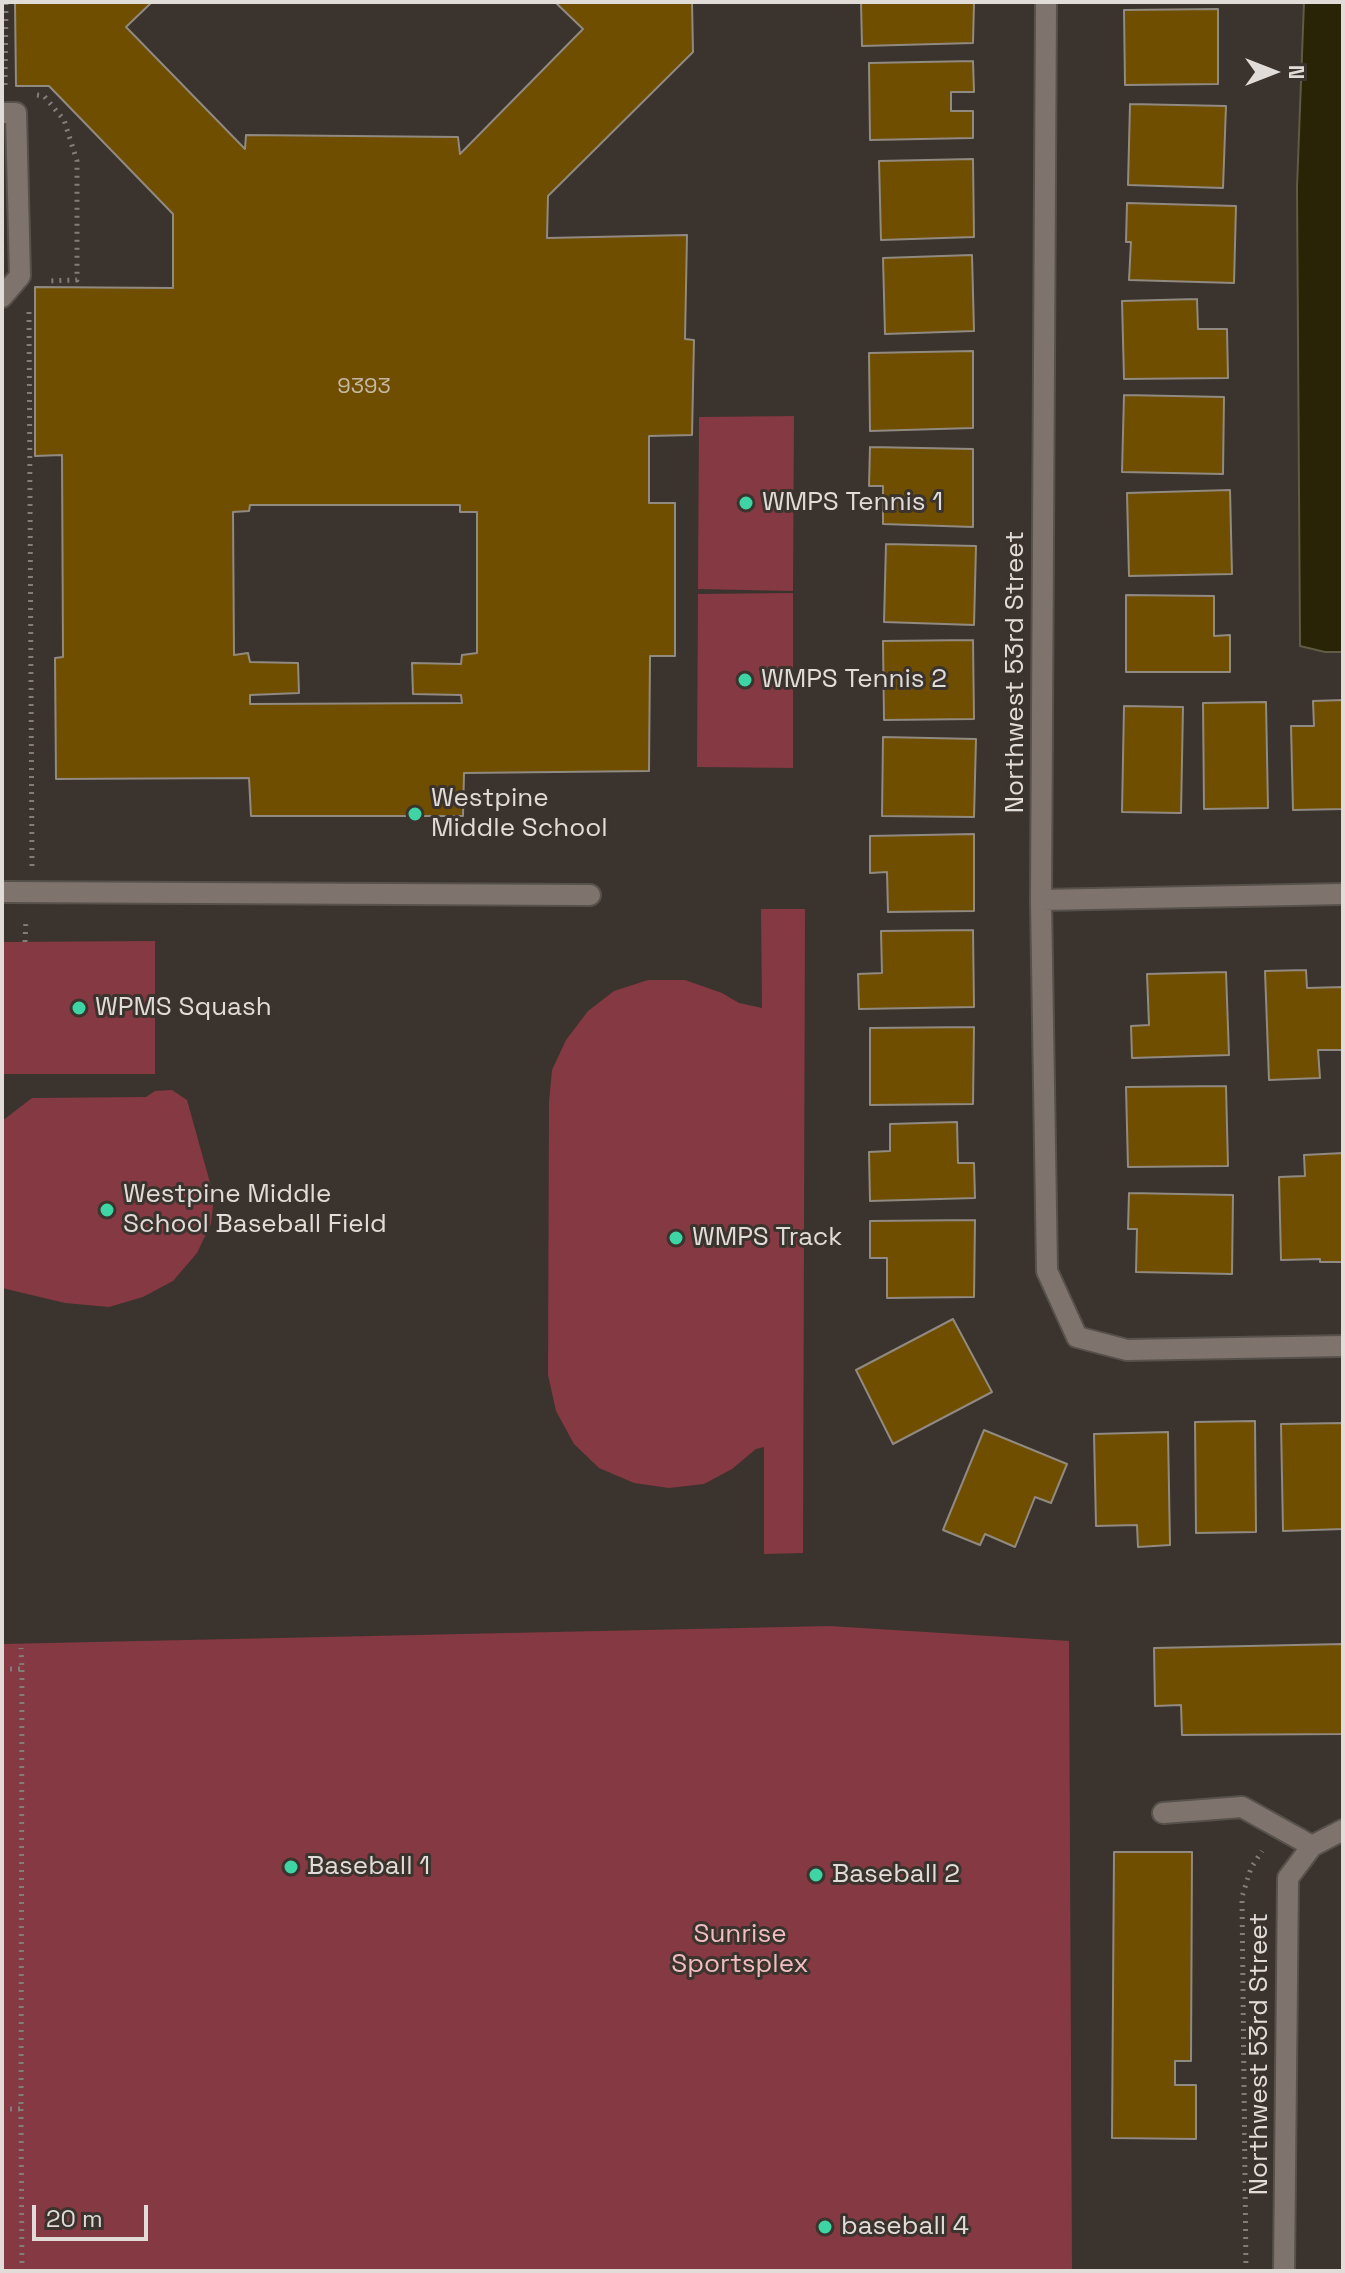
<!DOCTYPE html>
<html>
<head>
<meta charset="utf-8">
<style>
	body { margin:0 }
	#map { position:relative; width:1345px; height:2273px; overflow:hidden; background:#3b332d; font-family:"Space Grotesk",sans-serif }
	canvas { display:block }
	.frame { position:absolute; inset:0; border:4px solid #e1dcd8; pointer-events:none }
	.north { position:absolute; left:1233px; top:32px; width:80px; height:80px; -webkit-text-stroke:6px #3b332d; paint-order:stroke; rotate:90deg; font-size:22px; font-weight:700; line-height:32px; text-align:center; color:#e1dcd8 }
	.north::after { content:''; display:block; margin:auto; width:28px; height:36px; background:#e1dcd8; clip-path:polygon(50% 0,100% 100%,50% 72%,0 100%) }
	.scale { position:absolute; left:32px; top:2205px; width:116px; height:36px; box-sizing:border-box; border:4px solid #e1dcd8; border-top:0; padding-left:10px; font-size:24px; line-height:28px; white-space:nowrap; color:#e1dcd8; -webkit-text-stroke:6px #3b332d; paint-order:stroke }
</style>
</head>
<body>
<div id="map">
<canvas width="1345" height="2273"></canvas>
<div class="frame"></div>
<div class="north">N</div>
<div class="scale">20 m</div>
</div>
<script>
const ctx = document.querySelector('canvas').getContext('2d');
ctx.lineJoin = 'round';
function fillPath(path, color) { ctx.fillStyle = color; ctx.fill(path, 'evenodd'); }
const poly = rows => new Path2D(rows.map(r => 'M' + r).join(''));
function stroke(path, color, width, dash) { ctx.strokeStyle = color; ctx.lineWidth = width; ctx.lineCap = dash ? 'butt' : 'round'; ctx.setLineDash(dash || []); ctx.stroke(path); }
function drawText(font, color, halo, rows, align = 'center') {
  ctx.font = font + ' "Space Grotesk",sans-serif'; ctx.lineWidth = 6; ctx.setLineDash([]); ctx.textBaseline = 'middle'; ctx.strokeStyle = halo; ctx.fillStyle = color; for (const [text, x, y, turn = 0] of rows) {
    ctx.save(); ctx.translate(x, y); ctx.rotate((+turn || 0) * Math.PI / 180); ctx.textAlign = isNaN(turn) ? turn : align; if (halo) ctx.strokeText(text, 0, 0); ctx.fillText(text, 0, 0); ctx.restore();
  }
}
fillPath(poly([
	[794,416,793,591,698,589,699,417],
	[793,593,793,768,697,767,698,594],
	[761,909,805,909,803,1553,764,1554,764,1447,756,1449,732,1469,704,1484,669,1488,634,1483,599,1468,574,1444,556,1411,548,1375,549,1102,552,1070,566,1040,588,1011,614,991,648,980,685,980,722,993,739,1003,762,1008],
	[155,941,155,1074,2,1074,2,942],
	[172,1090,187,1100,214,1197,211,1224,197,1253,173,1281,143,1297,109,1307,65,1303,2,1288,2,1121,32,1098,146,1097,155,1091],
	[830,1626,1069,1641,1072,2271,2,2271,2,1644]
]), '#853942');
const water = poly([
	[1304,2,1343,2,1343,652,1325,652,1300,646,1297,187,1304,2]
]);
fillPath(water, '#282405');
stroke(water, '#605b44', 2);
const building = poly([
	[15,2,152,2,126,27,245,149,246,135,458,137,460,154,583,29,555,2,692,2,693,52,548,196,547,238,687,235,685,339,694,340,692,435,649,436,649,503,675,503,675,656,650,656,649,771,464,773,463,816,251,816,249,778,56,779,55,658,63,657,62,455,35,456,35,287,173,288,173,214,49,86,16,86,15,2],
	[250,505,460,505,460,512,477,512,477,653,462,655,461,664,412,663,413,694,461,695,462,703,250,704,250,695,299,693,298,663,250,662,248,653,234,655,233,512,249,511,250,505],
	[861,2,974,2,973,43,862,46,861,2],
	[1218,9,1218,84,1125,85,1124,10,1218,9],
	[973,61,974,92,951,92,951,111,973,111,973,138,870,140,869,63,973,61],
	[1130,104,1226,106,1223,188,1128,185,1130,104],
	[973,159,974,237,881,240,879,161,973,159],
	[1127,203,1236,206,1234,283,1129,280,1131,242,1126,242,1127,203],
	[972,255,974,331,885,334,883,258,972,255],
	[1197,299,1198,329,1227,329,1228,378,1124,379,1122,301,1197,299],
	[973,351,973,428,870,431,869,353,973,351],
	[1124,395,1224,397,1223,474,1122,472,1124,395],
	[870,447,973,449,973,527,883,524,883,486,869,486,870,447],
	[1230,490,1232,574,1129,576,1127,493,1230,490],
	[886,544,976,546,974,625,884,622,886,544],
	[1126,595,1214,596,1214,636,1230,635,1230,672,1126,672,1126,595],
	[973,640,974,719,884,720,883,641,973,640],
	[1343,700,1343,809,1293,810,1291,726,1314,726,1313,701,1343,700],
	[1266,702,1268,808,1204,809,1203,703,1266,702],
	[1124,706,1183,707,1181,813,1122,812,1124,706],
	[883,737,976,739,974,817,882,816,883,737],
	[974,834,974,911,888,912,887,872,870,873,870,836,974,834],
	[973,930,974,1007,859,1009,858,974,882,973,881,931,973,930],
	[1306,970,1307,988,1343,987,1343,1050,1318,1050,1320,1078,1269,1080,1265,971,1306,970],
	[1226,972,1229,1055,1132,1058,1131,1026,1149,1025,1147,974,1226,972],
	[974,1027,973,1104,870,1105,870,1028,974,1027],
	[1226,1086,1228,1166,1128,1167,1126,1087,1226,1086],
	[957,1122,958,1163,974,1163,975,1198,870,1201,869,1152,890,1151,890,1124,957,1122],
	[1343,1153,1343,1262,1320,1262,1320,1259,1281,1260,1279,1177,1305,1176,1304,1155,1343,1153],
	[1129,1193,1233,1195,1232,1274,1136,1272,1137,1229,1128,1229,1129,1193],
	[975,1220,974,1297,887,1298,887,1258,870,1258,870,1221,975,1220],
	[953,1319,992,1392,893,1444,856,1370,953,1319],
	[1255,1421,1256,1532,1196,1533,1195,1422,1255,1421],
	[1343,1423,1343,1529,1283,1531,1281,1424,1343,1423],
	[984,1430,1067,1464,1051,1503,1035,1497,1015,1547,985,1534,980,1545,943,1530,984,1430],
	[1168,1432,1170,1545,1138,1547,1137,1525,1096,1526,1094,1434,1168,1432],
	[1343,1644,1343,1734,1182,1735,1181,1705,1155,1706,1154,1648,1343,1644],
	[1114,1852,1192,1852,1191,2061,1175,2061,1175,2085,1196,2085,1196,2139,1112,2138,1114,1852]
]);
fillPath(building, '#704e00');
stroke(building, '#908a81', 2);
const lane = poly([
	[2,113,16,113,20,276,2,297],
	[2,892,590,895]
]);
const street = poly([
	[1046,2,1041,900,1047,1271,1077,1337,1127,1350,1343,1346],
	[1041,900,1343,894],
	[1163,1813,1242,1807,1312,1846],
	[1284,2271,1288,1878,1312,1846,1343,1830]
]);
stroke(lane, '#57514c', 24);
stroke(street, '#57514c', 24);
stroke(poly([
	[5,85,6,2],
	[37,95,44,96,64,120,77,161,77,280,48,281],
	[29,312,32,866],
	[25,942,26,919],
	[2,1669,22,1669,21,1648],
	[2,2109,21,2109,22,1669],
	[21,2109,22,2271],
	[1246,2271,1242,1897,1251,1868,1262,1851]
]), '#837c77', 5, [2, 6]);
stroke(lane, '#7e746d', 20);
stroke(street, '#7e746d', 20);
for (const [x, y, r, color] of [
	[746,503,8,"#3ed4a3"],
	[745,680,8,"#3ed4a3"],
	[415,814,8,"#3ed4a3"],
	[79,1008,8,"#3ed4a3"],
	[107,1210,8,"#3ed4a3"],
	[676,1238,8,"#3ed4a3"],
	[291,1867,8,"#3ed4a3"],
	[816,1875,8,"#3ed4a3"],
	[825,2227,8,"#3ed4a3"]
]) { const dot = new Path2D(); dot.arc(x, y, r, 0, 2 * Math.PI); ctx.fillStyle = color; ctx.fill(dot); stroke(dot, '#3b332d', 3); }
drawText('22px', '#c5b8a2', null, [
	["9393",364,387]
]);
drawText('26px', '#e1dcd8', '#3b332d', [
	["WMPS Tennis 1",762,503],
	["WMPS Tennis 2",761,680],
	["Westpine",431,799],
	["Middle School",431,829],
	["WPMS Squash",95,1008],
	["Westpine Middle",123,1195],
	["School Baseball Field",123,1225],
	["WMPS Track",692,1238],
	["Baseball 1",307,1867],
	["Baseball 2",832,1875],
	["baseball 4",841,2227]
], 'left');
drawText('26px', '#e1dcd8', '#3b332d', [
	["Northwest 53rd Street",1016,672,-90],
	["Northwest 53rd Street",1260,2054,-90]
]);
drawText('26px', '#f0bdc0', '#3b332d', [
	["Sunrise",740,1935],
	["Sportsplex",740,1965]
]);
</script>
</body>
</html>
